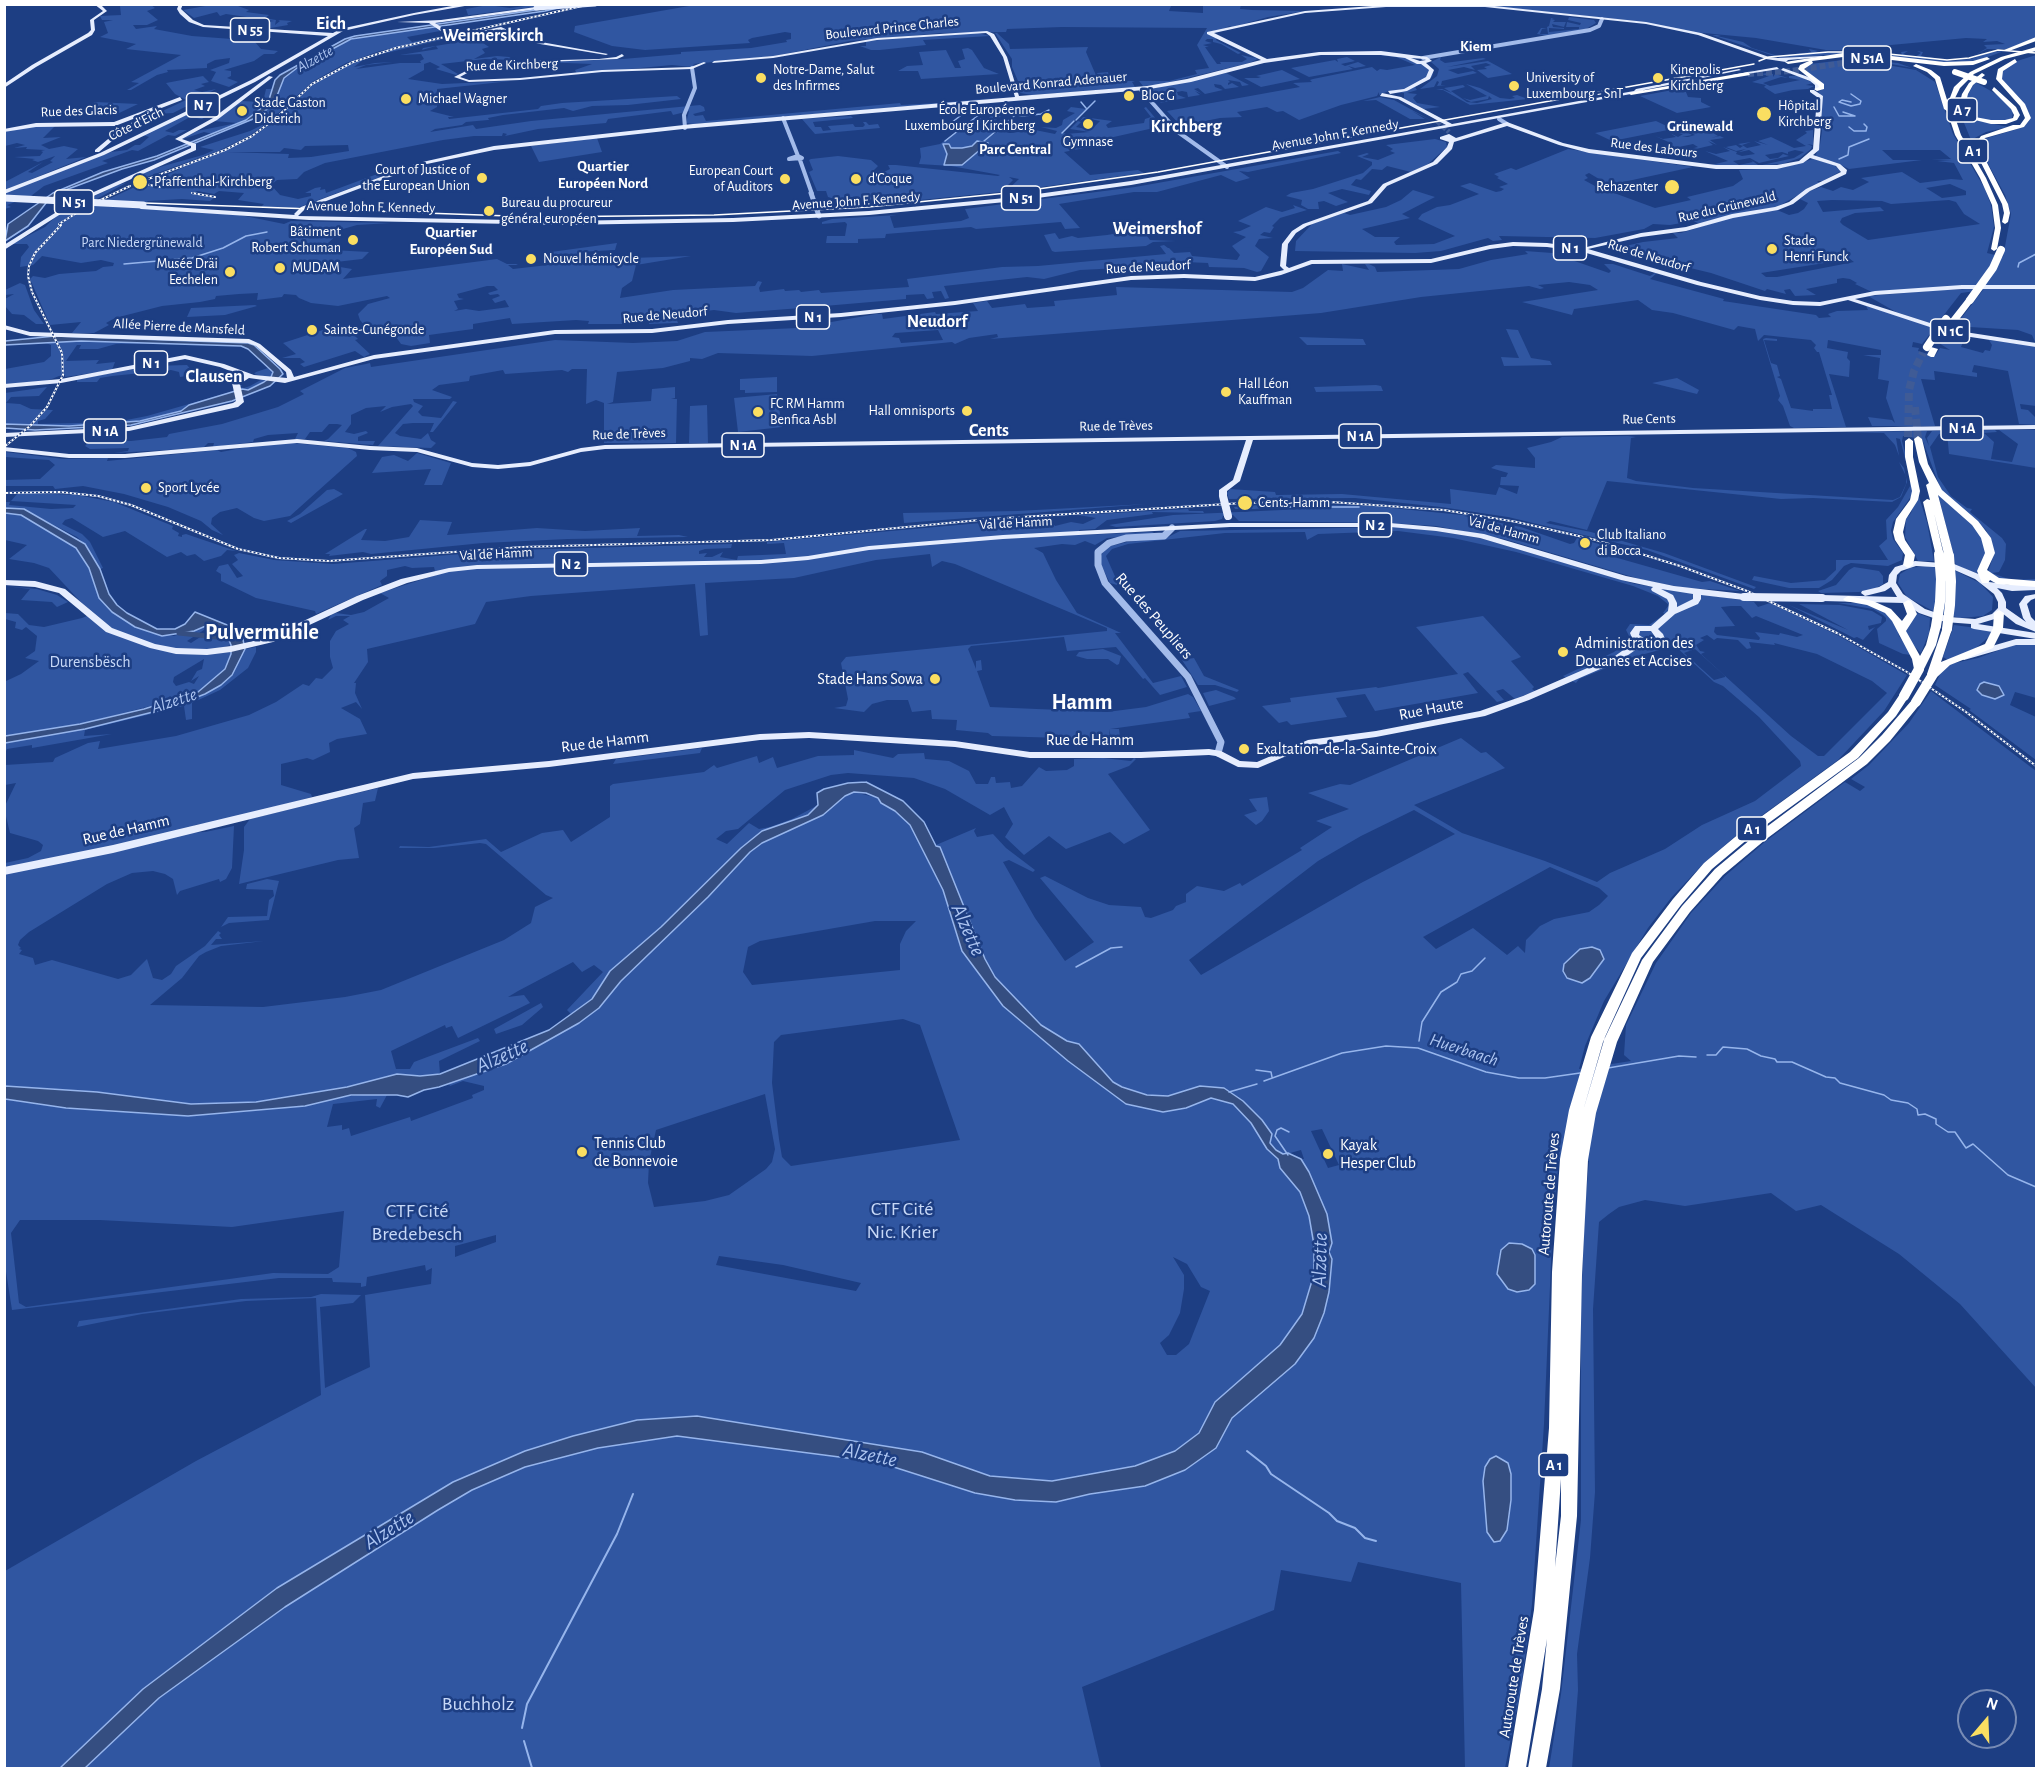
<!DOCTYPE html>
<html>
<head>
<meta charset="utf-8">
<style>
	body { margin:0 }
	#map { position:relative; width:2041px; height:1773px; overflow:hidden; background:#1d3e83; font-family:"Alegreya Sans",sans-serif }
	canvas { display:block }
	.frame { position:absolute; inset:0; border:6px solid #fff; pointer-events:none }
	.north { position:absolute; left:1957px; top:1689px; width:60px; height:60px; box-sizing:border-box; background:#1d3e83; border:2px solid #778bb5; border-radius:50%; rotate:19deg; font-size:16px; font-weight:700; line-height:24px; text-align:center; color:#fff }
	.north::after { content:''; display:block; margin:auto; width:21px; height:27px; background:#fade61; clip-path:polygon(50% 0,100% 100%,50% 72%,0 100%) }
</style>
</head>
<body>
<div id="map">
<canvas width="2041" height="1773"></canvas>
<div class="frame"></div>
<div class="north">N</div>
</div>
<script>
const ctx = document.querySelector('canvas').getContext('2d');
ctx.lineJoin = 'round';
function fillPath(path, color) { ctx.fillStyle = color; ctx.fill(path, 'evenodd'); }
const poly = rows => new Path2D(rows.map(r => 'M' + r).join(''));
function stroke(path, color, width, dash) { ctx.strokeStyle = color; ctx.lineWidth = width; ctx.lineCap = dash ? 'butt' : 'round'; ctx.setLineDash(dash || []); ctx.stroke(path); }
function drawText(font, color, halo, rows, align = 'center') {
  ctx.font = font + ' "Alegreya Sans",sans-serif'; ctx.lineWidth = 5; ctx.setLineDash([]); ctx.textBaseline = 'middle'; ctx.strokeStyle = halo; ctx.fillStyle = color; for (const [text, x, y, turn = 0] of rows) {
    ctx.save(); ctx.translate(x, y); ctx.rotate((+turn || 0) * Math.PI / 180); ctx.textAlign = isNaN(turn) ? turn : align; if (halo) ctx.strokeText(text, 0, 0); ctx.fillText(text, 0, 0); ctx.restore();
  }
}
fillPath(poly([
	[1157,4,1171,6,1169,11,1203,13,1203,5,1241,4,1240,9,1252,10,1306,11,1268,17,1233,27,1227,26,1229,27,1207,33,1217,37,1216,40,1241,53,1238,54,1221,44,1213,42,1213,39,1207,39,1205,41,1212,43,1203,45,1209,47,1205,47,1217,64,1221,64,1220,62,1242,62,1247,59,1241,55,1255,58,1218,39,1258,59,1249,63,1158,85,1143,86,1139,81,1135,81,1132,82,1135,87,1032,95,1020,93,1020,86,1028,83,1018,81,1012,67,1012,59,995,33,997,33,1009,44,1010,49,1088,47,1086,52,1098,80,1097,82,1101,81,1097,73,1108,72,1110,81,1169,81,1197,74,1195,70,1209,68,1197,45,1207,28,1062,27,1007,29,1006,32,941,33,850,41,774,56,693,64,695,65,691,67,672,65,577,74,575,70,592,64,541,62,623,59,681,54,681,52,751,48,787,42,786,40,791,39,791,33,785,32,752,38,748,40,750,43,645,50,612,46,574,32,575,26,689,6],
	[117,5,151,5,155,8,147,11,158,20,147,25,133,25,136,29,157,26,154,29,192,36,245,40,255,42,261,49,278,51,274,54,264,54,254,61,224,70,231,71,231,76,227,78,238,82,229,87,211,81,216,72,210,70,229,63,230,58,215,60,207,64,207,68,167,70,168,72,157,75,131,90,127,90,139,83,131,82,181,55,126,49,136,44,100,37,108,33,104,22,113,20,102,20,100,16,121,15,120,6],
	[211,5,238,6,249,10,246,12,269,15,265,18,276,20,275,25,280,21,278,20,292,21,287,23,288,25,265,29,269,25,258,23,274,21,226,14,220,16,217,12,194,18,183,10],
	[488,5,510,8,533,5,549,5,462,16,468,15,466,9],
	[1480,5,2036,5,2036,38,2007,49,1987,49,1975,55,1987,48,1984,45,2005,44,1997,41,1983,42,1987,39,1966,38,1880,46,1869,51,1826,50,1756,38,1693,32,1636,21],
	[1569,17,1594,20,1596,23,1586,29,1549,36,1537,34,1541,28,1547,28,1542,29,1540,34,1548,34,1547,27,1549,26,1551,18,1554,18,1551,19,1555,20,1553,22,1566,22,1564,27,1552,24,1553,27,1564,28,1564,29,1549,28,1549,32,1579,29,1579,27,1566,27,1567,22,1580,25,1581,23,1568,20],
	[434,27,440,31,407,37,412,42,445,36,380,51,346,63,312,82,273,118,262,117,247,122,270,108,275,101,284,78,297,68,344,42,360,37],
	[978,33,990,36,923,40,926,45,880,50,871,50,860,46,866,46,866,41],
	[1712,35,1721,35,1717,36,1743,42,1752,48,1778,56,1811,52,1809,49,1818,51,1815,52,1891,53,1883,53,1900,56,1902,55,1901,52,1908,51,1903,54,1915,57,1921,53,1917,51,1923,52,1921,56,1952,61,1971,59,1991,52,2004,51,1980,60,1953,63,1845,54,1780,58],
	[453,37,378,55,364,59,354,67,375,63,393,62,366,65,356,69,400,63,421,63,420,61,424,59,421,54,400,55,438,49,436,46,422,50,423,48,478,39,481,41,477,43,483,43,489,47,482,49,485,53,474,59,497,56,509,57,514,60,485,59,441,64,458,74,456,75,436,69,440,67,430,62,424,64,424,70,408,79,442,84,511,81,437,89,437,92,444,92,434,93,438,94,437,107,430,111,454,117,448,117,449,119,538,109,541,106,562,103,677,96,681,99,628,105,592,106,573,111,564,108,503,115,488,118,489,120,510,118,466,122,462,125,435,129,430,132,473,125,476,129,531,121,700,105,704,107,705,111,693,114,695,116,703,115,706,121,900,103,901,105,938,103,1006,97,950,103,693,124,686,123,689,111,673,115,671,111,608,119,606,123,538,129,505,136,507,134,503,133,502,136,474,136,443,140,325,163,304,172,297,179,277,180,271,185,280,195,298,199,311,196,311,193,305,193,315,188,321,187,320,190,325,189,326,193,380,173,391,173,294,209,226,206,261,207,264,204,238,200,244,193,219,191,214,194,197,191,192,194,214,198,210,201,182,199,148,201,140,207,240,215,284,224,291,221,391,223,357,225,343,229,326,245,334,246,331,250,369,252,362,259,336,262,334,266,352,269,343,279,497,259,507,264,516,264,518,265,508,265,513,269,601,259,691,256,636,265,632,281,622,288,620,298,673,290,755,286,758,281,762,282,759,288,760,292,784,289,785,291,799,290,801,292,819,290,821,293,909,287,907,279,1002,267,1038,266,1166,254,1160,246,1164,245,1168,248,1193,247,1169,248,1174,253,1190,252,1192,256,1237,260,1240,255,1232,246,1246,237,1233,232,1240,231,1251,226,1238,221,1266,207,1282,212,1295,208,1293,205,1307,210,1280,218,1272,226,1274,227,1270,233,1264,232,1260,235,1273,238,1259,239,1255,246,1269,257,1261,271,1257,272,1244,268,1209,267,1208,263,1185,262,1180,265,1080,270,1044,279,1027,277,944,286,949,298,945,299,941,291,932,292,934,298,927,299,924,294,906,295,906,299,801,308,736,313,714,310,675,315,678,323,675,323,649,324,649,320,626,324,588,324,589,321,576,320,512,324,510,318,473,324,473,329,429,335,430,343,411,346,401,344,396,337,388,334,391,331,369,331,360,320,358,314,368,304,390,298,387,296,338,306,311,303,299,298,296,295,284,294,282,297,257,300,258,293,239,294,216,296,215,299,200,302,162,306,115,318,106,323,109,325,94,333,72,333,81,322,50,325,30,279,33,276,45,278,59,274,96,271,103,267,113,266,114,263,101,260,81,263,42,256,33,265,20,267,21,257,29,247,27,244,12,244,45,227,58,214,117,185,126,183,95,200,93,206,135,187,144,185,159,188,163,186,151,182,257,134,274,121,316,82,345,66,372,56,388,52,387,51],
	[348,145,349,151,311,157,288,158,289,154,226,152,280,152,284,148,301,150,305,146],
	[487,286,494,286,498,290,488,293,490,295,498,294,500,296,492,299,495,303,505,300,509,307,479,311,466,309,454,311,458,309,454,301,464,299,459,298,457,294],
	[968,48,972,50,984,68,999,74,921,79,918,71,898,71,907,66,923,65,919,52,946,50,955,68,961,68,958,61,965,59,962,49],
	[1375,53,1407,58,1413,62,1425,65,1430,69,1428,79,1434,69,1432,77,1415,87,1417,90,1407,93,1417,94,1413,98,1417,103,1440,107,1424,109,1402,98,1404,98,1404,93,1389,91,1379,95,1379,92,1377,96,1341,105,1299,120,1283,111,1277,112,1267,107,1237,112,1242,117,1220,118,1181,126,1167,111,1300,87,1293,83,1312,82,1310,80,1313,79,1372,67,1377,71,1380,69,1387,70,1415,65,1396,57,1379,55,1308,54],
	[2036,55,2036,286,1874,293,1855,284,1857,283,1850,279,1843,278,1837,279,1837,283,1806,289,1816,295,1795,296,1790,289,1784,290,1786,294,1767,289,1765,291,1711,273,1682,266,1671,267,1620,250,1621,247,1643,242,1678,238,1673,233,1681,233,1738,215,1777,210,1789,215,1798,213,1804,209,1808,203,1800,199,1810,191,1821,187,1833,191,1841,187,1853,190,1869,182,1861,178,1902,172,1920,183,1951,179,1963,180,1954,163,1937,161,1952,160,1931,160,1951,159,1940,150,1882,150,1893,160,1922,160,1849,169,1837,163,1815,157,1820,145,1822,131,1821,95,1818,92,1824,88,1802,69,1810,64,1852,59,1898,63,1932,75,1913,68,1880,62,1881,64,1916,70,1935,82,1953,134,1985,189,1991,205,1994,227,1987,253,2003,257,2011,214,2005,195,1979,147,1984,139,2024,127,2029,121,2030,116,2025,105,2001,79,2002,70,2011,63],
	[1950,184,1966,191,1966,195,1942,198,1926,188],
	[1832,200,1882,201,1891,204,1949,200,1956,202,1964,214,1980,224,1868,240,1843,225,1840,222,1842,218,1855,213,1884,211,1880,207,1823,212,1817,201],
	[1850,259,1854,262,1777,277,1766,277,1761,273],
	[1347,57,1355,61,1341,64,1345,66,1358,62,1366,66,1355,68,1348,66,1353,69,1309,77,1291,68,1335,60,1338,62,1337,59],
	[1441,57,1440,60,1445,63,1483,58,1486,59,1447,67,1488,61,1512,74,1488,78,1477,70,1487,69,1484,67,1491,65,1486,63,1471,66,1475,70,1464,67,1448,70,1458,74,1473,71,1477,73,1442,81,1441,85,1446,85,1437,86,1439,82,1437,81,1434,87,1420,89,1437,76,1439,69,1431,62],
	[1282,70,1300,79,1261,87,1244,78,1258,78,1261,77,1256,76],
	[1226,73,1249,85,1242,86,1240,82,1228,80,1230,82,1228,83,1228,85,1232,83,1239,87,1225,89,1221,85,1214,84,1215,87,1223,90,1205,94,1198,88,1194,89,1202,94,1195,91,1200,95,1188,97,1187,92,1182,91,1177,92,1178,95,1186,98,1174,100,1171,100,1171,96,1160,95,1169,101,1161,103,1150,91,1151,89],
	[1767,73,1773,74,1773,77,1775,74,1788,78,1781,77,1763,83,1770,86,1800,80,1789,78,1789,76,1799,76,1813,83,1806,85,1814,86,1808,89,1793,90,1775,94,1764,87,1766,85,1752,82,1769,76,1761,74],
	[203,76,209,82,201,84,205,86,194,90,202,92,216,89,205,95,205,100,209,101,193,108,185,107,173,113,156,114,186,100,175,94,166,83],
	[1975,82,2005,99,2013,112,2012,118,2005,121,1983,120,1968,115,1965,110,1965,100],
	[1466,84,1480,88,1500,98,1510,99,1515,98,1512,96,1517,95,1528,99,1470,105,1443,90,1436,90,1442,89,1452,93,1444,88,1463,85,1465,87,1451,91,1467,102,1477,103,1492,99,1489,96,1488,99,1471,102,1463,98,1470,100,1487,96],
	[266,89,273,89,268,103,246,120,213,134,204,132,180,140,197,131,237,123,214,121,241,101,263,102],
	[1678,89,1686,92,1688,97,1701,98,1701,102,1711,107,1677,113,1640,96],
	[1380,97,1394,100,1432,121,1412,111,1425,119,1410,119,1376,100,1363,101],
	[95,102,138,104,115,115,77,112],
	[1071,107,1086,109,1062,132,1066,134,1090,132,1070,129,1078,121,1081,122,1076,127,1091,130,1100,121,1085,118,1080,121,1083,117,1112,121,1106,125,1108,128,1144,123,1145,119,1151,117,1144,108,1146,107,1157,120,1162,120,1167,125,1096,141,1100,145,1064,152,1090,175,1138,170,1144,173,1005,192,1019,179,1009,177,1013,180,1001,192,910,201,906,204,902,203,891,205,830,210,890,204,900,200,897,197,847,202,838,200,828,197,826,191,817,191,809,172,813,170,809,160,811,159,838,156,871,160,878,166,872,172,886,171,890,169,888,165,896,165,998,176,1000,175,951,166,919,164,921,157,920,148,940,144,975,118,989,118,991,115,1001,116,991,124,982,122,974,126,993,130,998,125,994,124,1001,120,1007,121,984,141,1003,128,1009,129,1006,132,1010,133,1035,130,1055,134,1057,131,1041,127,1056,128,1062,125,1063,120,1075,113,1067,111],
	[199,109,200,112,205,111,203,113,210,114,202,119,191,117,199,112,165,131,173,133,179,130,187,130,175,136,168,135,138,151,132,150,102,161,108,163,44,186,31,196,7,205,11,207,5,209,5,193,111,152,127,150,135,145,140,145,149,137,143,135],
	[851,116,853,118,813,122,815,127,821,127,823,131,831,130,828,126,853,124,855,127,863,127,865,125,863,122,866,122,869,125,878,124,880,128,815,134,802,119],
	[1962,118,1967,118,2008,127,1986,132,1971,140],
	[270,121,249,136,218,151,144,178,134,178,149,170,203,155,214,150,200,147,250,131],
	[1656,121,1673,129,1612,141,1595,133],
	[56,125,43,138,61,137,41,145,49,149,64,146,78,149,66,159,86,157,5,190,5,182,43,162,28,172,32,173,53,162,50,161,55,156,38,162,32,160,35,159,14,157,40,156,43,152,41,151,45,150,26,149,27,147,14,148,25,145,17,143,5,146,4,132,27,127],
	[1700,127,1702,128,1689,131,1694,133,1708,131,1711,132,1707,134,1713,133,1718,136,1711,138,1720,136,1724,138,1710,140,1717,145,1708,141,1713,145,1696,149,1690,149,1698,147,1693,144,1679,147,1678,149,1683,151,1672,154,1668,152,1672,152,1672,150,1666,151,1659,147,1673,144,1655,136,1663,139,1676,137,1670,133,1678,137,1683,134,1673,132,1683,130,1692,135,1682,137,1688,137,1695,135,1685,130],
	[1813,130,1813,145,1807,144,1812,146,1811,149,1800,158,1782,164,1762,165,1794,158,1804,152,1795,150,1788,152,1788,154,1782,152,1765,155,1770,159,1778,158,1783,154,1789,156,1759,163,1750,158,1733,161,1739,165,1753,162,1751,160,1761,167,1711,165,1728,161,1705,151,1716,154,1730,151,1723,147,1737,152,1736,154,1742,156,1755,154,1749,150,1740,152,1739,152,1746,149,1736,151,1726,147,1736,145,1740,148,1743,146,1738,144,1751,142,1742,145,1747,148,1761,145,1754,141,1768,145,1758,141,1771,137,1794,148,1806,146,1796,140,1807,133,1805,131],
	[597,138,602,152,539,162,531,146],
	[1435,139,1446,142,1447,147,1428,164,1411,172,1387,166,1382,170,1372,169,1361,180,1356,179,1351,185,1371,191,1369,195,1342,189,1328,193,1348,202,1336,206,1324,201,1318,202,1319,209,1308,209,1301,205,1302,200,1286,196,1291,193,1313,189,1363,173,1372,165,1372,162,1357,156,1367,153,1369,154,1362,157,1378,160,1395,153,1390,151,1393,149,1386,145],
	[1568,149,1693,167,1609,185,1589,173,1585,175,1588,178,1584,180,1595,186,1655,208,1691,200,1687,197,1733,186,1743,179,1739,170,1782,168,1813,159,1834,165,1841,171,1823,181,1817,181,1820,183,1775,208,1700,224,1693,221,1670,225,1653,224,1644,229,1595,238,1499,236,1502,240,1493,241,1488,238,1441,251,1415,253,1295,251,1296,241,1312,224,1344,213,1350,215,1386,207,1401,200,1413,190,1435,197,1402,214,1410,218,1362,229,1375,237,1400,237,1394,242,1396,245,1434,244,1455,236,1418,219,1422,214,1437,207,1450,205,1479,194,1460,186,1470,183,1496,192,1501,191,1504,189,1499,187,1508,184,1497,178,1499,177,1494,174,1511,168,1516,170],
	[1338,151,1341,153,1248,172,1239,171,1250,178,1236,182,1221,175,1157,192,1134,192,1059,204,1080,228,1065,229,1061,222,976,229,971,227,886,234,885,238,858,239,858,243,826,243,827,236,845,236,847,224,845,222,822,224,822,222,832,219,897,215,890,216,894,228,961,221,969,218,965,209,1135,187],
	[1142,229,1150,240,1176,241,1153,242,1146,246,1055,252,1052,251,1044,235,1055,233,1059,239,1072,236,1078,238,1107,235],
	[617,243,615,250,578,252,576,259,568,260,563,258,564,255,562,254,551,254,551,252],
	[1525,251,1566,254,1566,258,1609,273,1611,271,1604,264,1613,264,1650,276,1655,273,1657,273,1650,279,1724,299,1723,301,1816,315,1819,318,1831,317,1828,314,1837,311,1868,310,1866,306,1966,335,1961,347,1983,353,1985,350,1990,351,1992,345,1989,340,2036,346,2036,406,2020,404,2021,409,2028,410,2036,418,2036,425,2019,424,2008,371,1974,365,1972,372,1977,373,1977,377,1934,371,1935,380,1921,379,1935,426,1872,426,1868,417,1892,420,1895,423,1886,398,1889,381,1878,379,1880,358,1863,355,1881,355,1881,350,1828,340,1827,348,1848,352,1847,358,1850,361,1849,377,1829,374,1846,427,1794,428,1790,426,1783,406,1778,400,1780,396,1763,339,1766,338,1777,339,1777,341,1764,340,1771,363,1777,365,1780,376,1777,377,1781,379,1791,408,1813,411,1813,409,1832,409,1829,395,1832,395,1819,352,1817,352,1814,348,1816,345,1811,340,1764,335,1758,341,1755,329,1738,326,1734,330,1673,313,1652,310,1638,300,1574,309,1572,315,1522,302,1598,290,1590,285,1569,282,1538,285,1544,288,1540,289,1529,286,1421,297,1321,313,990,339,998,337,997,334,969,338,955,344,952,342,812,356,718,353,702,359,690,358,690,361,663,368,617,372,613,402,607,404,651,401,652,389,675,387,675,398,671,399,677,399,676,443,604,443,604,403,596,400,586,404,587,369,572,369,568,372,562,370,505,374,503,370,470,376,469,381,439,385,432,390,452,397,450,399,413,399,414,402,423,406,418,412,422,416,441,418,453,401,457,402,433,432,430,432,434,423,413,423,403,424,395,433,400,436,421,439,428,433,431,440,436,443,431,448,378,446,413,406,411,404,392,407,380,412,386,406,366,408,351,415,351,424,345,432,354,434,366,431,368,433,358,437,358,441,375,441,373,445,324,441,328,439,342,425,337,424,329,424,322,432,310,432,305,439,295,439,298,433,268,435,254,439,253,442,213,447,214,443,208,443,203,448,114,453,128,451,129,448,90,449,85,446,89,442,101,440,131,441,167,437,169,434,222,424,278,407,304,394,300,391,345,368,366,364,370,363,371,367,555,340,633,343,677,341,705,332,798,328,876,314,882,314,883,319,935,312,936,314,978,311,973,303,987,301,992,308,1025,304,1027,308,1055,306,1054,301,1117,295,1116,287,1292,292,1303,288,1328,270,1343,271,1342,264,1369,270,1365,264,1369,264,1375,267,1377,272,1459,269,1491,260,1528,254],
	[938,330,943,340,901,343,899,338,892,337,895,333],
	[1930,334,1942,345,1950,350,1940,348,1935,356,1918,351,1919,348,1912,347,1913,342,1922,344],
	[20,283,25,285,34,310,44,324,36,324,24,315,12,314,5,306,5,299,14,294,5,295,6,291,5,290],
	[2036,288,2036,344,2032,335,2018,330,1970,327,1968,334,1952,330,1983,290,1961,293,1936,325,1896,312,1868,296,1953,289],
	[255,305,257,306,225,315,187,317,191,308],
	[332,327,349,337,354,335,358,339,355,340,370,354,364,357,355,351,304,367,300,364,305,362,300,358,282,358,296,354,283,343],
	[1506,329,1518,330,1531,358,1550,361,1552,365,1504,366,1501,357,1519,358],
	[1299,337,1363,339,1366,345,1307,345],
	[81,341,165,343,116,344,98,349,79,349,81,345,77,345,66,361,99,360,96,364,115,362,112,370,65,377,65,375,59,376,47,381,5,384,5,369,44,362,51,356,51,345,44,342],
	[187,365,198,378,192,375,180,377,179,372,171,370,112,376,100,378,97,382,77,382,77,379,152,366],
	[268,368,273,371,271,377,248,390,239,389,237,391,223,396,189,405,181,411,140,421,69,426,5,424,5,393,47,387,39,396,11,397,6,403,20,404,31,409,53,410,45,419,38,421,38,424,116,422,147,416,238,390,240,385,242,385,240,387,244,388,250,386,266,377,254,374,256,372],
	[777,377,777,392,745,393,745,390,740,390,740,379],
	[1677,378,1699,390,1697,394,1652,383],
	[1376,385,1381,386,1383,391,1316,392,1314,387],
	[777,394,782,427,738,432,734,398],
	[707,405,708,443,689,443,690,406],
	[1995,430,1997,432,1984,433,1994,442,1991,459,2012,462,2018,444,1999,430,2036,430,2036,468,1949,454,1947,433,1939,434,1930,447,1938,477,1951,496,1967,508,1972,509,1970,512,2002,538,2006,544,2005,560,1999,572,1992,573,2011,580,2036,579,2036,582,2003,581,1988,572,1994,554,1993,546,1986,530,1941,490,1922,439,1903,436,1902,441,1912,478,1912,495,1893,522,1891,530,1893,539,1903,553,1902,560,1888,566,1851,563,1844,566,1832,580,1819,588,1789,588,1752,580,1754,576,1791,583,1825,580,1836,570,1836,560,1888,560,1879,546,1887,539,1886,520,1898,507,1910,486,1910,477,1900,439,1896,438,1899,456,1895,445,1884,433,1845,432,1927,431,1925,437,1929,446,1927,438,1932,431],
	[1628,436,1636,437,1631,438,1627,478,1636,481,1693,488,1893,500,1900,497,1906,484,1906,476,1899,462,1904,468,1907,482,1901,497,1892,502,1813,498,1781,499,1607,481,1587,530,1550,521,1546,523,1591,532,1664,553,1756,587,1754,589,1647,550,1508,517,1441,507,1355,498,1229,499,1227,493,1230,489,1275,492,1276,495,1342,494,1451,504,1450,489,1496,495,1499,487,1517,494,1519,486,1500,485,1501,477,1506,477,1508,473,1491,468,1496,465,1535,468,1535,458,1527,448,1551,442,1562,437],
	[292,443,348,448,356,452,357,456,290,516,264,521,254,518,237,508,220,512,212,518,211,524,223,535,212,530,201,521,168,507,124,494,83,486,55,489,53,486,5,486,4,480,40,479,55,465,49,460,5,457,5,452,64,459,108,458,107,461,217,450,221,452,252,446],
	[417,453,451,463,442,485,424,485,431,469,372,473,382,457,394,455,408,461],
	[334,489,343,494,291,523,287,521,300,514,327,490],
	[29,493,77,495,114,502,173,526,172,529,179,533,178,536,182,537,182,535,186,534,236,551,227,550,221,556,204,561,195,554,187,556,181,552,167,557,125,531,103,537,72,518,65,520,62,524,82,534,90,542,103,568,100,569,85,544,77,537,29,512,18,508,5,508,4,502,10,502,9,505,51,509,73,508,76,505,11,501,17,494],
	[1918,494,1927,522,1934,561,1918,561,1905,537,1906,519,1911,513],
	[1938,494,1980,531,1986,553,1977,573,1956,566],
	[1147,504,904,523,903,513,1017,511],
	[1272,504,1372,506,1472,516,1464,516,1521,527,1570,544,1574,543,1577,538,1610,547,1607,555,1702,582,1710,581,1740,591,1685,588,1643,580,1504,539,1436,526,1389,523,1239,521,1233,515,1223,516,1222,519,1215,521,1116,527,1109,525,1173,515,1304,509,1281,506,1255,509,1235,509,1234,507],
	[1188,509,1189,511,1203,511,1204,513,1152,512,1153,514,1107,520,1095,529,1079,530,1080,535,1152,532,1156,534,1107,538,1095,545,1085,541,1075,545,1062,544,1034,548,1043,553,1056,580,1077,613,1121,633,1115,633,1153,683,1181,676,1187,687,1160,695,1145,678,1143,679,1116,647,1067,651,1064,637,971,646,968,649,976,669,976,661,981,660,982,670,977,671,990,707,1107,712,1146,707,1188,694,1193,697,1201,711,1188,713,1190,718,1110,729,1119,729,1120,737,1111,737,1109,729,1110,738,1065,738,992,736,988,733,956,730,957,720,932,719,931,710,912,712,908,700,887,700,872,704,864,712,834,708,846,706,848,699,841,663,846,657,1107,631,1107,628,955,564,942,561,932,567,930,554,876,560,794,578,705,583,708,635,700,636,695,584,531,596,486,602,475,624,367,649,368,662,354,683,356,683,355,693,362,709,356,702,341,708,360,719,367,734,337,739,329,743,330,752,313,760,307,758,281,764,281,785,311,794,312,797,225,820,195,825,181,833,205,832,234,826,232,868,226,879,220,882,219,879,180,891,177,895,173,879,165,874,153,871,132,873,107,884,29,932,20,940,18,945,21,948,19,949,22,950,19,954,33,958,35,965,52,960,118,979,131,975,147,959,153,978,162,980,171,974,176,966,205,946,218,931,221,933,219,935,222,939,216,939,211,945,264,941,221,946,206,952,199,956,182,978,150,1005,263,1007,345,997,381,990,504,940,531,923,535,907,553,898,546,895,486,844,480,843,434,848,399,848,400,846,429,847,486,839,501,852,542,833,563,830,571,842,610,817,610,786,613,784,704,772,714,765,717,768,757,756,759,763,773,757,777,768,818,756,854,755,854,750,893,758,898,754,924,753,925,759,949,761,969,771,976,784,988,784,991,777,995,777,996,783,1010,782,1011,788,1022,786,1039,767,1046,771,1067,770,1074,766,1074,759,1103,758,1131,761,1134,758,1136,759,1129,766,1108,774,1150,830,1124,844,1110,832,1066,849,1049,836,1024,855,1005,837,1013,824,1004,807,990,815,945,789,914,778,848,773,831,775,785,790,738,829,726,831,716,839,727,844,749,823,759,829,770,827,792,819,818,805,808,815,762,831,741,848,661,927,610,971,592,999,571,1014,567,1010,603,972,594,965,582,972,573,962,518,991,508,997,524,995,530,1003,458,1038,452,1026,446,1028,445,1025,391,1051,396,1069,410,1069,414,1062,478,1038,480,1041,439,1061,440,1074,420,1076,397,1074,347,1087,256,1102,191,1104,97,1092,5,1086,5,863,28,858,41,851,43,845,38,841,10,833,4,808,16,783,5,785,5,765,53,762,55,758,88,743,100,741,98,749,176,736,249,715,276,702,303,684,309,686,316,678,322,679,333,668,330,657,330,641,336,631,349,624,343,620,350,616,336,616,328,620,331,615,336,613,351,615,364,612,389,598,380,593,436,575,434,567,412,568,405,566,387,570,387,576,380,581,382,585,316,614,315,611,256,598,221,581,221,574,216,571,219,566,228,564,237,578,243,576,232,564,238,560,234,555,239,553,274,560,333,564,513,550,732,544,731,548,705,549,699,551,699,554,707,553,704,557,712,557,723,552,720,557,737,560,738,556,786,554,784,543,767,544,767,542,1048,517,1055,526,1071,522,1083,524,1096,518,1078,515],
	[5,513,21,515,76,548,89,568,99,598,150,633,174,636,208,625,210,626,187,641,191,643,214,628,227,635,231,645,220,648,220,653,231,652,225,669,198,692,174,700,80,724,5,736,4,682,21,674,39,661,25,658,35,651,37,636,26,627,22,630,15,628,16,622,5,619,5,613,18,614,29,625,44,627,82,618,92,614,49,568,34,563,9,559,27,545,5,540],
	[204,659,202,669,197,671,191,681,199,676,194,684,189,682,176,686,173,682,174,677],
	[420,520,452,522,447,535,537,528,585,531,640,528,637,536,679,535,688,537,568,539,483,543,371,554,363,552,329,556,330,554,325,554,365,529,367,529,361,540,385,541,409,537],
	[1396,527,1436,531,1480,538,1635,584,1754,602,1758,607,1770,603,1839,636,1907,675,1884,711,1838,760,1746,827,1704,863,1671,898,1648,928,1604,1001,1585,1046,1579,1069,1631,1061,1624,1055,1626,1025,1656,963,1691,913,1725,876,1766,841,1845,782,1860,791,1865,787,1851,779,1869,765,1909,723,1931,691,2036,771,2036,1388,1960,1304,1899,1254,1821,1205,1796,1211,1771,1193,1685,1206,1645,1200,1619,1207,1609,1214,1599,1222,1593,1309,1595,1492,1590,1558,1577,1654,1578,1690,1572,1768,1549,1768,1561,1694,1581,1520,1581,1305,1585,1207,1589,1161,1559,1159,1553,1217,1544,1424,1532,1604,1521,1688,1505,1768,1465,1768,1461,1583,1358,1562,1351,1582,1281,1570,1274,1610,1082,1687,1101,1768,85,1768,159,1698,285,1607,438,1510,472,1490,525,1467,598,1448,677,1436,878,1462,975,1493,1015,1500,1056,1502,1090,1494,1216,1448,1232,1418,1262,1391,1329,1292,1332,1259,1329,1251,1327,1214,1309,1172,1301,1159,1304,1159,1301,1150,1283,1155,1270,1143,1262,1120,1200,1086,1168,1096,1147,1095,1122,1087,1113,1082,1079,1045,1067,1041,1041,1025,995,977,985,959,940,848,936,845,976,828,974,831,977,837,993,834,1006,848,1035,870,1033,872,1009,860,1003,862,1035,918,1065,961,1094,942,1040,878,1045,876,1088,898,1109,905,1141,907,1145,917,1151,918,1173,910,1176,906,1186,902,1186,894,1197,886,1224,891,1240,883,1242,886,1302,850,1300,848,1332,827,1316,821,1349,809,1308,793,1340,784,1350,785,1461,738,1481,753,1486,752,1505,768,1414,805,1462,833,1545,861,1597,882,1610,873,1665,849,1702,825,1755,801,1801,766,1800,761,1759,717,1723,686,1714,682,1675,646,1633,657,1627,660,1630,662,1614,665,1579,679,1576,683,1563,676,1614,652,1630,638,1626,630,1630,624,1649,625,1665,614,1663,613,1669,605,1658,596,1633,586,1516,552,1453,538,1398,531,1318,534,1307,540,1305,532,1225,533,1128,544,1112,549,1106,556,1117,581,1122,583,1117,585,1110,583,1101,565,1101,556,1104,550,1111,546,1127,542,1166,538,1180,531],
	[1731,606,1741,606,1752,618,1756,616,1803,635,1797,637,1780,633,1779,635,1755,632,1760,638,1759,640,1717,635,1714,632,1715,627,1735,626,1721,607],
	[1707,635,1714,640,1717,638,1738,640,1747,649,1751,648,1749,642,1775,645,1774,643,1817,654,1872,681,1887,693,1824,756,1818,756,1791,736,1701,654,1705,652,1700,651,1696,645,1704,640,1700,638],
	[1695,649,1725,676,1725,677,1714,680,1684,653],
	[1414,810,1455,834,1361,883,1201,975,1189,960,1318,861,1361,836],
	[1550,867,1599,888,1608,896,1599,905,1589,912,1554,919,1540,926,1526,940,1525,953,1518,946,1507,955,1473,928,1436,949,1423,937],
	[1322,1129,1339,1165,1328,1168,1311,1131],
	[1926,566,1956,571,1980,583,1993,597,1992,610,1983,616,1960,618,1933,611,1907,597,1898,583,1900,574,1910,568],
	[1854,567,1879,571,1883,576,1883,584,1873,590,1859,592,1821,593,1818,591,1836,585,1849,570],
	[5,586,37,589,57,595,68,602,57,607,52,602,21,600,30,589],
	[1838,603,1864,603,1886,612,1896,623,1899,636,1912,655,1903,654,1879,643,1877,629,1886,621,1886,618,1883,615,1873,609],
	[1799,604,1840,605,1872,611,1882,617,1881,623,1868,626,1869,630,1875,627,1863,640,1857,637,1854,638,1789,605,1848,630],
	[1917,613,1930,618,1929,633,1921,653,1911,643,1905,630],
	[1483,616,1521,657,1511,661,1534,687,1532,689,1535,691,1515,699,1503,689,1496,691,1504,700,1497,702,1468,672,1463,674,1478,693,1375,711,1365,694,1336,698,1347,717,1291,725,1287,721,1279,723,1262,706,1291,702,1290,698,1376,687,1378,688,1458,674,1416,627],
	[1954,625,1992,630,1991,635,1976,648,1948,660,1943,657],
	[2030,643,2036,644,2036,698,2015,692,2010,705,2036,717,2036,760,1969,710,1971,709,1935,685,1941,672,1950,664,1978,658,2013,645],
	[256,647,256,652,248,668,220,690,192,703,192,719,186,720,184,706,85,730,84,736,112,734,32,748,32,745,7,749,5,753,5,743,85,729,188,702,227,680,245,649],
	[1103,649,1121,656,1119,664,1117,665,1108,659,1087,659,1076,656,1079,652],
	[1194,658,1204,676,1239,690,1237,692,1215,685,1198,685,1182,660],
	[1216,690,1234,697,1236,699,1209,706,1203,693],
	[702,748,700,753,613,764,616,759],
	[378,788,375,801,363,803,360,824,354,828,359,858,338,860,239,884,244,850,244,827,250,819],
	[854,792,878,798,881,803,895,811,910,825,943,890,962,951,1003,1006,1068,1061,1126,1104,1186,1108,1211,1098,1233,1104,1251,1123,1267,1149,1278,1159,1280,1168,1300,1192,1309,1216,1314,1245,1314,1274,1302,1314,1280,1345,1215,1402,1199,1433,1175,1451,1135,1466,1051,1481,990,1476,922,1452,697,1416,573,1436,525,1451,453,1482,277,1588,143,1689,60,1768,5,1768,5,1571,196,1461,321,1395,316,1298,246,1301,142,1314,77,1327,79,1321,241,1299,311,1297,321,1294,361,1295,353,1303,320,1307,325,1388,370,1367,365,1295,431,1284,432,1268,426,1271,425,1265,367,1277,366,1286,361,1287,361,1283,333,1282,332,1278,279,1278,12,1310,4,1259,4,1099,66,1108,188,1116,305,1106,340,1097,374,1094,387,1095,380,1108,376,1106,377,1099,333,1104,327,1127,342,1125,342,1130,349,1128,351,1136,410,1117,411,1121,473,1098,472,1095,484,1090,484,1086,463,1081,450,1086,449,1084,506,1064,579,1023,599,1008,621,981,708,897,750,852,762,843,823,815,845,796],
	[875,921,916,921,906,931,900,944,900,970,752,985,743,972,748,947,760,941],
	[903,1019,920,1025,960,1140,791,1166,782,1157,779,1139,772,1083,774,1042,781,1035],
	[765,1094,775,1149,772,1162,766,1169,729,1195,705,1201,654,1207,648,1183,649,1162,656,1130],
	[344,1211,339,1267,328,1274,273,1273,26,1307,19,1303,11,1233,20,1220,100,1220,232,1227],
	[496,1235,496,1242,455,1257,455,1246],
	[719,1256,783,1265,861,1283,856,1291,716,1265],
	[1173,1257,1187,1264,1201,1287,1210,1291,1189,1344,1176,1355,1167,1355,1160,1343,1169,1335,1180,1313,1184,1289,1184,1275],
	[1267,797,1269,811,1262,821,1256,825,1244,815,1257,811,1249,799],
	[267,879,279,881,269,920,229,923,221,927,228,917,267,916,269,900,274,896,273,890,246,889,247,884],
	[541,1003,543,1007,522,1025,496,1034,494,1029]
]), '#3056a1');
const water = poly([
	[570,5,545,11,351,39,297,68,284,78,275,101,269,108,253,119,154,160,122,169,60,192,46,203,28,226,5,241,8,224,53,193,103,172,157,156,246,120,268,103,275,80,280,75,345,39,355,36,570,5],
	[977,141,988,143,962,165,944,165,947,154,943,144,949,144,951,148,962,148,972,146,977,141],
	[55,336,248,343,254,345,280,369,283,374,270,386,232,401,131,425,35,430,5,428,4,424,69,426,140,421,181,411,189,405,242,389,248,390,264,382,271,377,273,372,248,349,241,346,81,341,5,345,5,341,55,336],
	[5,508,24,509,85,544,100,569,109,594,117,605,127,613,157,629,175,629,185,624,195,612,237,629,242,635,245,649,232,675,221,685,205,694,169,708,85,729,5,743,5,736,80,724,144,709,198,692,225,669,231,654,231,645,227,635,208,625,194,631,162,636,135,627,112,612,99,598,89,568,76,548,21,515,5,513,5,508],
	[1984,682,1999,686,2004,695,1995,699,1982,695,1977,690,1980,684,1984,682],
	[866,782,903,801,924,822,936,846,940,847,985,959,995,977,1041,1025,1067,1041,1079,1044,1113,1082,1122,1087,1147,1095,1168,1096,1200,1086,1224,1088,1243,1101,1262,1120,1272,1134,1270,1143,1276,1150,1283,1154,1288,1153,1301,1159,1309,1172,1327,1214,1332,1243,1329,1252,1332,1259,1329,1292,1324,1313,1314,1338,1295,1364,1232,1418,1216,1448,1185,1470,1145,1486,1090,1494,1056,1502,1015,1500,975,1493,878,1462,677,1436,598,1448,525,1467,472,1490,438,1510,285,1607,159,1698,85,1768,60,1768,143,1689,277,1588,453,1482,525,1451,573,1436,637,1420,697,1416,922,1452,990,1476,1052,1481,1135,1466,1175,1451,1199,1433,1215,1402,1280,1345,1302,1314,1314,1274,1314,1245,1309,1216,1300,1192,1280,1168,1278,1159,1267,1149,1251,1123,1233,1104,1211,1098,1186,1108,1163,1112,1126,1104,1068,1061,1003,1006,962,951,943,890,910,825,895,811,881,803,878,798,866,793,854,792,845,796,823,815,762,843,750,852,708,897,621,981,599,1008,579,1023,506,1064,439,1087,424,1090,408,1097,397,1095,351,1095,305,1106,188,1116,66,1108,5,1099,5,1086,97,1092,191,1104,256,1102,347,1087,397,1074,420,1076,440,1074,549,1030,592,999,610,971,661,927,741,848,762,831,808,815,818,805,817,793,824,789,848,783,866,782],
	[1592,947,1600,950,1604,959,1590,978,1582,983,1567,978,1563,971,1564,964,1580,949,1592,947],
	[1509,1243,1522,1244,1532,1249,1535,1255,1535,1284,1529,1290,1517,1292,1508,1289,1497,1274,1501,1250,1509,1243],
	[1496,1456,1508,1463,1511,1474,1511,1500,1507,1530,1500,1541,1494,1542,1487,1532,1483,1481,1485,1467,1490,1459,1496,1456]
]);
fillPath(water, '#354e81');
stroke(water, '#96b5ec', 1.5);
stroke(poly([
	[1851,94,1861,101,1860,104,1851,106,1839,102,1842,100,1851,102],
	[1081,102,1086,108],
	[1834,107,1839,116,1855,116,1843,112],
	[1008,109,1012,114,1022,116,1041,114,1049,110],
	[1076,120,1095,101],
	[951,123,964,113],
	[953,126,955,129],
	[1849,127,1854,131,1866,131,1867,127,1864,124],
	[959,130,984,111],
	[1062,133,1074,121],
	[945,141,959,130],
	[984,141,1024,108],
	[1839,159,1848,155,1849,147,1869,139],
	[124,264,192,258,223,248,246,236,267,232],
	[2018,267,2019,263,2036,254],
	[1264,507,1359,507],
	[1076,967,1111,948,1122,947],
	[1419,1041,1422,1022,1441,992,1457,982,1461,974,1472,971,1485,958],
	[1707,1055,1716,1055,1723,1047,1747,1049,1761,1056,1775,1059,1777,1062,1792,1062,1826,1077,1835,1078,1840,1083,1884,1095,1891,1100,1908,1103,1917,1109,1918,1115,1925,1114,1936,1119,1936,1124,1948,1132,1955,1132,1966,1148,1973,1144,2008,1175,2036,1187],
	[1608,1068,1679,1056,1696,1057],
	[1256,1070,1271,1072,1272,1077],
	[1264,1081,1342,1053,1386,1046,1418,1048,1486,1072,1519,1078,1545,1078,1580,1073],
	[1229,1092,1257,1084],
	[1288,1155,1275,1136,1277,1130,1281,1128,1289,1132]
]), '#96b5ec', 1.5);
stroke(poly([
	[1247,1451,1266,1466,1271,1474,1329,1513,1337,1521,1355,1528,1365,1538,1376,1541],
	[522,1728,527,1704,617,1534,633,1494],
	[524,1741,532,1768]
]), '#96b5ec', 2);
stroke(poly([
	[179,633,236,639]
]), '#354e81', 5);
stroke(poly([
	[1437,121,1449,132]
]), '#3f5b96', 5, [5, 2]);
stroke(poly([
	[1748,74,1791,71,1850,62,1880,63]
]), '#3f5b96', 6, [6, 3]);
stroke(poly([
	[1915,407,1918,439],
	[1908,437,1909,390,1914,371,1923,353]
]), '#3f5b96', 8, [8, 4]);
stroke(poly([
	[1423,58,1590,30,1599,26,1602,19],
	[1141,90,1178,132,1227,167],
	[783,118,798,156],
	[1499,119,1507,124],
	[685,128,684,115,695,88,692,68],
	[798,156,802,158,789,159,798,156],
	[800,160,812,194]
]), '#a3bbea', 4);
stroke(poly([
	[811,193,819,216]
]), '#a3bbea', 5);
stroke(poly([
	[1172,528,1164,536,1126,538,1109,543,1098,552,1098,565,1105,583,1188,677,1221,742,1218,753]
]), '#a3bbea', 7);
fillPath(poly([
	[94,4,100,4,107,11,94,20,95,30,92,35,36,67,4,88,4,84,32,65,88,33,91,30,90,20,103,11,94,4],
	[179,4,183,4,181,9,193,20,204,25,333,33,340,29,414,13,463,4,476,4,414,15,343,31,255,82,104,155,4,194,4,190,100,153,251,80,328,36,203,27,189,22,180,14,177,9,179,4],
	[1386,5,1485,5,1646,22,1701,33,1769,57,1778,58,1822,56,1824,57,1788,60,1786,62,1766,59,1698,35,1646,24,1485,7,1386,7,1305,13,1214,33,1267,59,1319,52,1381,51,1427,57,1432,61,1426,63,1434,70,1430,79,1407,91,1390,94,1388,91,1404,89,1426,77,1429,70,1421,64,1417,64,1405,58,1381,55,1321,55,1264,63,1191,82,1144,90,683,129,494,150,422,165,305,209,298,216,564,221,733,218,869,211,1016,197,1131,181,1446,125,1398,99,1380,96,1382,93,1401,97,1452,124,1634,91,1636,89,1739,69,1741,70,1644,90,1642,92,1131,185,1016,201,869,215,733,222,564,225,309,220,141,209,138,207,141,205,295,215,294,214,301,207,418,163,494,146,693,124,1015,97,1003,57,990,36,986,33,877,40,773,58,712,63,714,61,773,56,877,38,987,31,994,34,1007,57,1019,96,1147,86,1187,79,1261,60,1207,34,1207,32,1305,11,1386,5],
	[1411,58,1424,59,1426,60,1420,61,1411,58],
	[536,7,538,9,435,23,449,32,458,36,501,27,521,36,541,42,608,54,606,55,540,44,517,38,503,30,458,38,445,34,429,23,397,22,441,20,536,7],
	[622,54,624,56,617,59,523,63,469,72,460,77,469,80,520,78,602,70,691,67,704,62,706,63,692,69,602,72,520,80,469,82,454,77,468,70,523,61,599,59,616,57,622,54],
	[1777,67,1779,69,1734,76,1732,75,1777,67],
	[1783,68,1814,79,1820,85,1819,89,1815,90,1815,85,1810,81,1781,70,1783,68],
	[269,76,273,77,217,120,182,139,196,144,196,150,78,203,4,250,4,245,74,201,191,148,191,146,175,139,213,118,269,76],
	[1810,90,1814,90,1823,96,1819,150,1813,155,1840,164,1847,170,1846,174,1810,191,1793,204,1778,210,1733,218,1686,231,1641,237,1588,249,1701,282,1760,296,1793,301,1820,302,1875,291,1962,285,2036,285,2036,289,1962,289,1875,295,1855,299,1952,330,2036,343,2036,347,1951,334,1848,300,1820,306,1793,305,1760,300,1697,285,1583,252,1547,247,1513,246,1490,249,1431,263,1312,264,1281,275,1255,281,1184,278,1131,280,955,305,841,317,728,324,652,333,555,334,374,359,285,383,249,378,240,384,244,402,238,407,129,431,4,437,4,433,129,427,233,403,236,401,232,383,243,376,220,367,185,359,61,383,4,388,4,384,61,379,185,355,224,364,254,375,287,378,286,372,256,346,248,343,30,336,4,329,4,325,30,332,249,339,260,344,291,370,294,377,374,355,555,330,652,329,728,320,841,313,955,301,1131,276,1184,274,1255,277,1284,270,1280,266,1282,244,1292,231,1303,224,1368,201,1383,184,1433,162,1447,147,1449,142,1440,139,1440,137,1449,134,1456,138,1507,122,1563,143,1589,149,1716,165,1777,165,1799,161,1813,149,1817,97,1810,92,1810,90],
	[1507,126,1559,145,1589,153,1716,169,1777,169,1803,163,1810,158,1836,166,1841,172,1806,189,1789,202,1775,207,1732,214,1686,227,1641,233,1583,248,1547,243,1513,242,1490,245,1431,259,1311,260,1289,268,1286,266,1288,244,1296,233,1307,226,1372,203,1387,186,1437,164,1452,149,1454,142,1507,126],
	[180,97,182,100,115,126,36,127,4,132,4,129,36,123,114,122,180,97],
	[133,122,138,123,124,131,99,152,95,152,95,150,120,129,133,122],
	[2036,425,2036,429,1253,440,1240,481,1227,491,1227,496,1223,498,1219,496,1219,490,1233,480,1246,440,605,449,581,452,530,466,498,469,472,467,417,452,370,450,297,443,125,458,69,458,4,451,4,447,69,454,125,454,297,439,370,446,417,448,472,463,498,465,530,462,581,448,605,445,2036,425],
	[1230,523,1390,523,1436,527,1484,534,1626,576,1674,586,1744,594,1748,597,1744,600,1701,595,1701,599,1698,604,1675,614,1658,629,1663,634,1665,639,1664,641,1652,646,1644,644,1621,660,1529,700,1485,716,1376,737,1310,746,1258,768,1238,767,1216,756,1209,755,1141,758,1030,758,955,747,809,738,760,740,549,767,413,779,113,853,4,875,4,867,113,845,413,773,549,761,760,734,809,732,955,741,1030,752,1141,752,1209,749,1221,751,1240,761,1257,762,1308,740,1376,731,1480,711,1523,696,1615,656,1636,641,1632,638,1630,633,1635,626,1651,626,1668,611,1669,603,1667,599,1652,591,1651,589,1653,587,1621,580,1480,538,1436,531,1390,527,1230,527,1003,539,869,550,808,560,761,564,477,569,449,572,407,583,363,600,273,642,231,652,207,655,176,654,150,648,106,632,59,593,35,587,4,585,4,580,35,581,65,589,112,628,155,644,176,648,207,649,231,646,267,638,357,596,401,579,449,568,477,565,761,560,808,556,869,546,1003,535,1230,523],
	[1661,589,1693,594,1693,599,1677,607,1677,603,1673,595,1661,589],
	[1640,631,1651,631,1656,638,1651,640,1645,639,1639,635,1640,631],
	[1915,561,1954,564,1981,575,1989,582,2012,585,2036,585,2036,590,2012,591,1997,588,2002,593,2006,602,2006,608,2026,622,2023,618,2019,604,2025,596,2036,594,2036,598,2031,600,2027,604,2031,617,2036,622,2036,632,2016,624,2002,613,1998,618,1978,624,2036,633,2036,639,1974,629,1971,628,1971,624,1945,622,1919,613,1904,603,1822,601,1818,598,1822,595,1897,597,1891,587,1885,591,1865,596,1861,593,1862,591,1879,587,1888,582,1889,575,1895,567,1915,561],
	[1916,566,1950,568,1975,579,1994,594,1998,602,1998,608,1992,614,1975,619,1949,617,1925,609,1903,594,1896,583,1897,575,1901,571,1916,566],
	[2016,639,2036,639,2036,645,2016,645,1964,660,1960,657,1961,655,2016,639]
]), '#e6edfe');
fillPath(poly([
	[2036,37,2036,41,2009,51,2004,50,2036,37],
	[2036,47,2036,51,2005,59,1974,74,1960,88,1955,98,1953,111,1961,135,1986,178,1998,205,2001,228,1997,249,1994,251,1991,249,1995,228,1992,205,1980,178,1955,135,1947,111,1944,109,1935,79,1927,72,1913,66,1916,64,1931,70,1940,77,1948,103,1954,87,1970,72,2001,57,2036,47],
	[1843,53,1874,54,1944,62,1973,61,1987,57,1990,59,1973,65,1944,66,1874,58,1843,57,1812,61,1813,63,1804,69,1824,84,1824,89,1817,91,1814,89,1819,87,1818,85,1798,69,1800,65,1809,61,1788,64,1785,62,1843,53],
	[2015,59,2017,62,2003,71,2002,79,2025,104,2031,118,2024,127,1985,138,1979,147,2008,204,2010,213,2008,222,2005,224,2002,222,2004,213,2002,204,1973,147,1981,136,2013,125,2020,125,2025,118,2020,106,1996,79,1998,69,2015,59],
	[1748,72,1750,75,1631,95,1628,93,1748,72],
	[1982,73,1985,75,1973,85,1968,94,1965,106,1967,112,1975,117,1991,120,2005,120,2013,118,2014,115,2011,109,1992,90,1994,87,2016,107,2020,115,2017,120,2006,124,1991,124,1971,119,1962,114,1959,106,1962,94,1969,83,1982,73],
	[1967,298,1974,300,1951,330,1945,330,1945,326,1967,298],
	[1931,347,1938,349,1934,357,1931,357,1927,355,1931,347],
	[1918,436,1922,439,1928,464,1942,490,1978,521,1991,538,1995,553,1987,570,1999,578,2036,581,2036,587,1997,584,1990,580,1988,583,1982,583,1977,571,1985,553,1981,538,1972,525,1938,495,1954,556,1949,559,1944,556,1934,513,1944,554,1942,556,1936,556,1923,502,1927,499,1930,500,1926,485,1929,483,1919,462,1914,439,1918,436],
	[1909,438,1913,441,1913,457,1920,491,1918,500,1906,519,1903,532,1905,540,1915,555,1913,565,1908,568,1903,565,1905,555,1895,540,1893,532,1896,519,1910,500,1912,491,1905,457,1905,441,1909,438],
	[1941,576,1946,579,1945,602,1940,605,1935,602,1936,579,1941,576],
	[1951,578,1956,581,1955,605,1950,608,1945,605,1946,581,1951,578],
	[1848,596,1873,601,1891,609,1902,621,1907,614,1903,603,1908,600,1911,601,1917,614,1906,631,1920,656,1926,645,1931,626,1936,623,1940,624,1941,626,1936,645,1923,671,1915,671,1914,669,1912,659,1892,621,1885,613,1867,605,1845,601,1843,599,1848,596],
	[1999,610,2004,613,2003,628,1993,648,1950,665,1936,678,1928,678,1927,674,1943,627,1951,627,1952,629,1941,662,1985,644,1993,628,1994,613,1999,610],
	[1904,693,1909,696,1896,716,1858,758,1755,833,1712,869,1681,905,1641,958,1605,1037,1583,1111,1603,1042,1642,960,1682,906,1715,869,1757,834,1859,758,1882,735,1912,700,1920,700,1921,702,1920,704,1890,741,1867,764,1765,840,1723,875,1690,912,1653,962,1617,1042,1596,1113,1588,1160,1582,1275,1577,1516,1560,1689,1546,1768,1528,1768,1542,1689,1547,1639,1526,1768,1508,1768,1534,1610,1549,1428,1552,1272,1560,1159,1569,1110,1591,1037,1632,953,1673,899,1704,863,1747,827,1850,752,1888,712,1900,694,1904,693],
	[1561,1479,1561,1516,1555,1567,1561,1479]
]), '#fff');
stroke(poly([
	[1759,61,1769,57,1828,52,1869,52,1947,60,1969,58,1998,50,2036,53],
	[4,198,537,217,714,215,868,207,1017,192,1158,172,1754,64]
]), '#fff', 1.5);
const rail = poly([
	[148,179,225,150,252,136,275,119,312,84,353,62,396,48,591,4],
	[145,184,160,187],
	[192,193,215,197],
	[59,224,86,207,130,186],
	[4,447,30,426,47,407,63,375,62,353,32,292,28,276,29,266,35,253,61,225],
	[4,493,60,492,98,496,131,505,238,549,279,558,329,561,523,547,772,540,990,519,1243,503,1331,502,1444,510,1517,522,1596,540,1680,566,1747,591,1837,633,1907,672,1966,712,2036,766]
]);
stroke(rail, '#fff', 2);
stroke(rail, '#1d3e83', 1.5, [2]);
stroke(poly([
	[536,8,595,4]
]), '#e6edfe', 5);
stroke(poly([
	[4,198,143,205]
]), '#e6edfe', 7);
stroke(poly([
	[1223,496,1228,516],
	[1744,597,1822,598]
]), '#e6edfe', 8);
stroke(poly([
	[1955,72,1984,82]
]), '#fff', 6);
stroke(poly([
	[1970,300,1993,268,2001,250],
	[1927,347,1946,319]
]), '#fff', 8);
stroke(poly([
	[1939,554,1941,579],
	[1949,556,1951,581],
	[1936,626,1940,602],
	[1947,629,1950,605],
	[1904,696,1919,669],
	[1916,702,1932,676]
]), '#fff', 10);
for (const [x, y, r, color] of [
	[761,78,6,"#fade61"],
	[1658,78,6,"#fade61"],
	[1514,86,6,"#fade61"],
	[1129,96,6,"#fade61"],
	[406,99,6,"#fade61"],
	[242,111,6,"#fade61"],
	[1764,114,8,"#fade61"],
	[1047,118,6,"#fade61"],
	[1088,124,6,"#fade61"],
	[482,178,6,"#fade61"],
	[785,179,6,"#fade61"],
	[856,179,6,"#fade61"],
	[140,182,8,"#fade61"],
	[1672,187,8,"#fade61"],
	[489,211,6,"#fade61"],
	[353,240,6,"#fade61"],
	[1772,249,6,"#fade61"],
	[531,259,6,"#fade61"],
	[280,268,6,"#fade61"],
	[230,272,6,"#fade61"],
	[312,330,6,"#fade61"],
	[1226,392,6,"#fade61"],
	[967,411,6,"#fade61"],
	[758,412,6,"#fade61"],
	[146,488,6,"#fade61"],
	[1245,503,8,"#fade61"],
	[1585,543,6,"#fade61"],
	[1563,652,6,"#fade61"],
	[935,679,6,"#fade61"],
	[1244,749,6,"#fade61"],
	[582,1152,6,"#fade61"],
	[1328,1154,6,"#fade61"]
]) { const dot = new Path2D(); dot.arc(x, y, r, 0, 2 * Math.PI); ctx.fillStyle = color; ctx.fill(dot); stroke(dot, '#1d3e83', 2); }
drawText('14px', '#fff', '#1d3e83', [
	["Boulevard Prince Charles",892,28,-6],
	["Rue de Kirchberg",512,65,-2],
	["Boulevard Konrad Adenauer",1051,83,-5],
	["Rue des Glacis",79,111,-2],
	["Côte d'Eich",136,124,-26],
	["Avenue John F. Kennedy",1335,135,-10],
	["Rue des Labours",1654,148,7],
	["Avenue John F. Kennedy",856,201,-4],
	["Avenue John F. Kennedy",371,207,1],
	["Rue du Grünewald",1727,207,-13],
	["Rue de Neudorf",1649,256,17],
	["Rue de Neudorf",1148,267,-3],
	["Rue de Neudorf",665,315,-5],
	["Allée Pierre de Mansfeld",179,327,3],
	["Rue Cents",1649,419,-1],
	["Rue de Trèves",1116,426,-1],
	["Rue de Trèves",629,434,-2],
	["Val de Hamm",1016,523,-3],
	["Val de Hamm",1504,530,15],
	["Val de Hamm",496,554,-3]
]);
drawText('14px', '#fff', '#1d3e83', [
	["Notre-Dame, Salut",773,70],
	["des Infirmes",773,86],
	["Kinepolis",1670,70],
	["Kirchberg",1670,86],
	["University of",1526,78],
	["Luxembourg - SnT",1526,94],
	["Bloc G",1141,96],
	["Michael Wagner",418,99],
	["Stade Gaston",254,103],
	["Diderich",254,119],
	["Hôpital",1778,106],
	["Kirchberg",1778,122],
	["École Européenne",1035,110,"right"],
	["Luxembourg I Kirchberg",1035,126,"right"],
	["Gymnase",1088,142,"center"],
	["Court of Justice of",470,170,"right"],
	["the European Union",470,186,"right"],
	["European Court",773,171,"right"],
	["of Auditors",773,187,"right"],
	["d'Coque",868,179],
	["Pfaffenthal-Kirchberg",154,182],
	["Rehazenter",1658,187,"right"],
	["Bureau du procureur",501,203],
	["général européen",501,219],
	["Bâtiment",341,232,"right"],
	["Robert Schuman",341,248,"right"],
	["Stade",1784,241],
	["Henri Funck",1784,257],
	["Nouvel hémicycle",543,259],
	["Musée Dräi",218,264,"right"],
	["Eechelen",218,280,"right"],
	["MUDAM",292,268],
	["Sainte-Cunégonde",324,330],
	["Hall Léon",1238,384],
	["Kauffman",1238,400],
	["FC RM Hamm",770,404],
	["Benfica Asbl",770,420],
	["Hall omnisports",955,411,"right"],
	["Sport Lycée",158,488],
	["Cents-Hamm",1258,503],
	["Club Italiano",1597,535],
	["di Bocca",1597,551]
], 'left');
drawText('14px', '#c7d8f7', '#1d3e83', [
	["Parc Niedergrünewald",142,243]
]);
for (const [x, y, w] of [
	[250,30,39],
	[1867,58,48],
	[203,105,33],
	[1962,110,30],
	[1973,151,30],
	[1021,198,39],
	[74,202,39],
	[1570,248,33],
	[813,317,33],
	[1950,331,39],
	[151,363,33],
	[1962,428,42],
	[105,431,42],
	[1360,436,42],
	[743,445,42],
	[1375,525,33],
	[571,564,33],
	[1752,829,30],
	[1554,1465,30]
]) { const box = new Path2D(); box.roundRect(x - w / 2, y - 12, w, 24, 4.5); ctx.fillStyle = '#1d3e83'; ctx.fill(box); stroke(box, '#fff', 1.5); }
drawText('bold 15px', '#fff', null, [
	["N 55",250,30],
	["N 51A",1867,58],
	["N 7",203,105],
	["A 7",1962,110],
	["A 1",1973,151],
	["N 51",1021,198],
	["N 51",74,202],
	["N 1",1570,248],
	["N 1",813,317],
	["N 1C",1950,331],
	["N 1",151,363],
	["N 1A",1962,428],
	["N 1A",105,431],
	["N 1A",1360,436],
	["N 1A",743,445],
	["N 2",1375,525],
	["N 2",571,564],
	["A 1",1752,829],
	["A 1",1554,1465]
]);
drawText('bold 15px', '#fff', '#1d3e83', [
	["Kiem",1476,46],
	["Grünewald",1700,126],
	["Parc Central",1015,149],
	["Quartier",603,166],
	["Européen Nord",603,183],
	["Quartier",451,232],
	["Européen Sud",451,249]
]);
drawText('italic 15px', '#aec6f2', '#1d3e83', [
	["Alzette",315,59,-29]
]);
drawText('16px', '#fff', '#1d3e83', [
	["Rue des Peupliers",1154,616,49],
	["Rue Haute",1431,709,-11],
	["Rue de Hamm",1090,740],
	["Rue de Hamm",605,742,-7],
	["Rue de Hamm",126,830,-13],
	["Autoroute de Trèves",1549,1194,-85],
	["Autoroute de Trèves",1514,1677,-81]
]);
drawText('16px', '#fff', '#1d3e83', [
	["Administration des",1575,643],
	["Douanes et Accises",1575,661],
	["Stade Hans Sowa",923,679,"right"],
	["Exaltation-de-la-Sainte-Croix",1256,749],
	["Tennis Club",594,1143],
	["de Bonnevoie",594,1161],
	["Kayak",1340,1145],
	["Hesper Club",1340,1163]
], 'left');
drawText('16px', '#c7d8f7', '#1d3e83', [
	["Durensbësch",90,662]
]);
drawText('bold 18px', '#fff', '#1d3e83', [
	["Eich",331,24],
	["Weimerskirch",493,36],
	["Kirchberg",1186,127],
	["Weimershof",1157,229],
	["Neudorf",937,322],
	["Clausen",214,377],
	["Cents",989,431]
]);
drawText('italic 18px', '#aec6f2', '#1d3e83', [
	["Alzette",174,701,-18],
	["Huerbaach",1464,1050,18]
]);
drawText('20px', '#c7d8f7', '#1d3e83', [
	["CTF Cité",902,1209],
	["Nic. Krier",902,1232],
	["CTF Cité",417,1211],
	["Bredebesch",417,1234],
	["Buchholz",478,1704]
]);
drawText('italic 21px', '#aec6f2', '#1d3e83', [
	["Alzette",968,930,66],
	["Alzette",502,1056,-24],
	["Alzette",1320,1260,-89],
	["Alzette",870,1455,12],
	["Alzette",389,1530,-32]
]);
drawText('bold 22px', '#fff', '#1d3e83', [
	["Pulvermühle",262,632],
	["Hamm",1082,702]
]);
</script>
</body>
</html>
